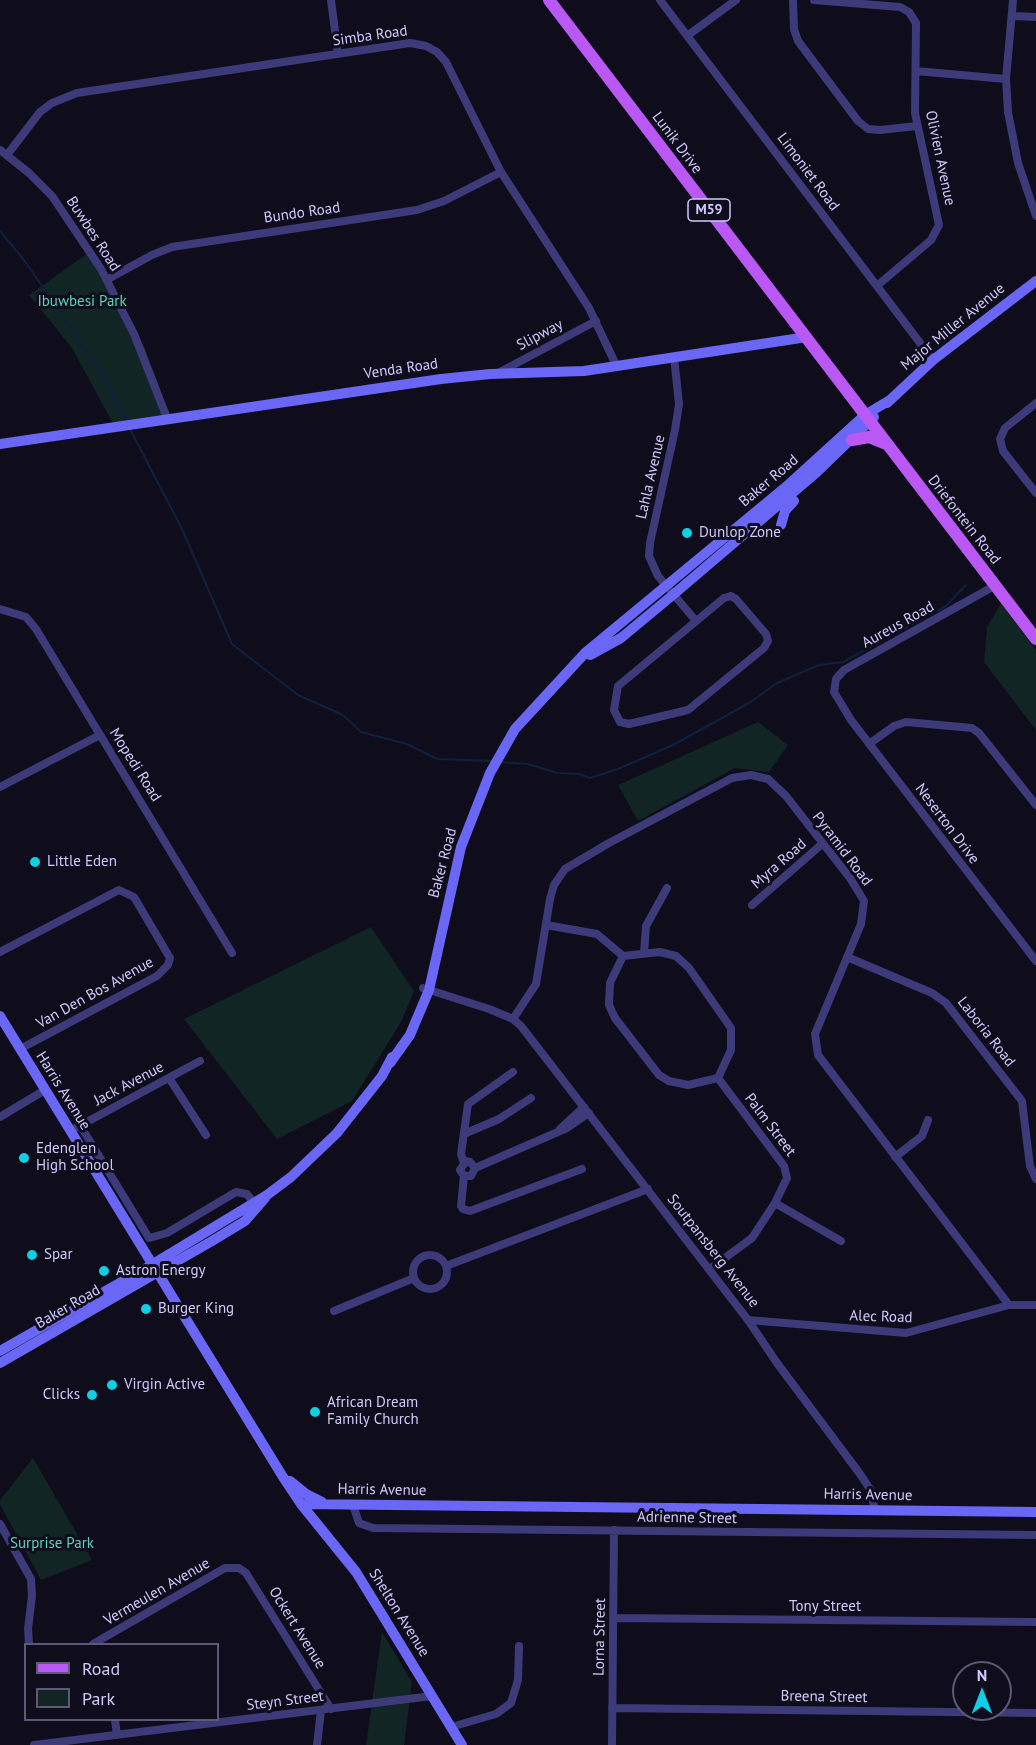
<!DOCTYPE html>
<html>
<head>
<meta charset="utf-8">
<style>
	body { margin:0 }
	#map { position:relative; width:1036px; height:1745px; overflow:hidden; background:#0f0c1c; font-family:"PT Sans",sans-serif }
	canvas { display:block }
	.legend { position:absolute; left:24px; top:1643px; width:195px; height:78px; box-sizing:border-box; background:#0f0c1c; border:2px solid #5c5876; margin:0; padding:8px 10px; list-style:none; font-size:18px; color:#d0cafc }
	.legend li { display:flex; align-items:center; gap:12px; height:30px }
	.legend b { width:30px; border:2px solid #5c5876 }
	.north { position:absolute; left:952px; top:1661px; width:60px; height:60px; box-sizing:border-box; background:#0f0c1c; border:2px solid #5c5876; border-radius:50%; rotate:0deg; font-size:16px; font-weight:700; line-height:24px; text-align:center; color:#d0cafc }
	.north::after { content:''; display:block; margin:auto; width:21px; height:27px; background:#0ecfe4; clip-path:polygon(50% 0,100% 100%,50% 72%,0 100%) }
</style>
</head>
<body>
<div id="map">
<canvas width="1036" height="1745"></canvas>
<ul class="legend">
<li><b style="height:8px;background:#ba58f5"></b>Road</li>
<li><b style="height:16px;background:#102524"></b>Park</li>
</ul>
<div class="north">N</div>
</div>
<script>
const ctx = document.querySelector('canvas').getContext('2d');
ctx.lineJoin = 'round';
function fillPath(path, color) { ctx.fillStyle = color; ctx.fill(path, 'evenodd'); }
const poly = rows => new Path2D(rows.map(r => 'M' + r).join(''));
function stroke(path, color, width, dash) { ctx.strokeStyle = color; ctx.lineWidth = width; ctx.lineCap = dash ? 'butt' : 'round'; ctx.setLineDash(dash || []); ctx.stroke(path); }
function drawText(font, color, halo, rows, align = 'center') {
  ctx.font = font + ' "PT Sans",sans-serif'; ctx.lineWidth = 6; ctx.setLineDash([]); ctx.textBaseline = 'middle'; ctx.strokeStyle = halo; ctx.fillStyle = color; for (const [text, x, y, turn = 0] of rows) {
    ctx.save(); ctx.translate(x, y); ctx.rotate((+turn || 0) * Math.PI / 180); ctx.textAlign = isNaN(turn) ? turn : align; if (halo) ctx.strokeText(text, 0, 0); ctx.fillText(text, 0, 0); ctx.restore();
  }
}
fillPath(poly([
	[91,251,110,279,145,348,171,421,116,429,72,348,29,295],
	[1001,603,1036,650,1036,730,984,662,987,627],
	[758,722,788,745,769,772,735,768,638,821,618,785],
	[371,927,414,991,401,1022,352,1101,277,1139,184,1019],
	[33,1458,92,1560,41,1580,0,1504,0,1500],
	[382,1632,412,1682,404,1745,366,1745]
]), '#102524');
stroke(poly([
	[0,231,24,260,101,372,126,421],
	[130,429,182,529,232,644,298,695,343,715,361,732,407,744,437,759,492,761],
	[500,762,528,764,557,773,579,774,590,778,618,769,673,745,749,703,777,683,819,665,843,662,946,606,966,585]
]), '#0e213e', 2);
stroke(poly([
	[331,0,338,54],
	[660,0,933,360],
	[793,0,794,29,798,41,858,121,868,129,880,130,917,126],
	[814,0,900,7,909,12,916,23,915,113,939,225,931,240,878,285],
	[1013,0,1006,79,1008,112,1018,163,1036,216],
	[1013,16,1036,17],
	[687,36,736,0],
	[916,71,1006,79],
	[0,150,29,173,52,196,101,269,134,334,167,418],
	[7,155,40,112,52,103,77,93,410,43,426,46,437,52,446,62,501,172,589,308,617,367],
	[108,279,152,255,172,247,417,210,444,201,501,172],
	[674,357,679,404,675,430,650,543,649,556,658,576,696,621],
	[500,372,596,321],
	[1036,403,1005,428,1000,439,1003,451,1036,493],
	[996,585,844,670,836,679,834,692,851,720,1036,961],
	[731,596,736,599,766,634,768,641,764,648,688,710,629,724,620,722,614,710,618,686,724,598,731,596],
	[0,609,26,617,36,629,232,953],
	[869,744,894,726,906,722,972,728,979,733,1036,805],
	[0,787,100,735],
	[752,905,822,844],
	[546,925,597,934,623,956],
	[0,952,119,890,134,897,170,958,168,965,157,976,20,1049],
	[644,953,646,926,667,888],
	[623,956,610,983,609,1005,615,1018,659,1075,669,1081,688,1085,718,1078],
	[623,956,660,952,676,956,689,968,731,1028,731,1050,718,1078],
	[847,957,932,993,946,1003,1022,1101,1030,1166,1036,1179],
	[423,988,489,1009,513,1019,521,1026,748,1320,777,1363,860,1474,870,1489,875,1510],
	[513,1019,536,984,550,899,554,885,565,869,609,843,732,778,751,775,768,779,786,796,850,878,864,901,861,924,815,1034,818,1055,1009,1305,1036,1305],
	[169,1078,206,1135],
	[0,1117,45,1090],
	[80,1125,149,1238,167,1233,236,1192,247,1194,253,1202],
	[560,1129,584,1107],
	[70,1131,200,1061],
	[464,1134,499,1119,531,1098],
	[895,1157,922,1136,928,1120],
	[464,1163,461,1154,468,1104,513,1072],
	[475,1168,470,1162,466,1161,460,1170,464,1176,471,1176,475,1168,567,1128,589,1113],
	[464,1176,461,1206,463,1209,470,1211,582,1169],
	[775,1203,841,1241],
	'413 1272a17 17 0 1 1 34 0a17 17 0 1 1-34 0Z',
	[446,1266,648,1189],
	[710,1269,752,1238,775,1203,787,1178,784,1166,718,1078],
	[334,1311,414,1278],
	[748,1320,906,1333,1009,1305],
	[353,1505,359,1523,373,1528,1036,1535],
	[0,1524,31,1579,32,1596,28,1629,29,1644],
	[614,1618,1036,1622],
	[93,1644,225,1568,239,1568,246,1573,331,1709],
	[612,1708,1036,1713],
	[115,1720,117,1735],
	[451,1727,496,1714,511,1703,518,1680,519,1646],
	[34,1745,432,1696],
	[317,1745,321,1710],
	[612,1745,614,1530]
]), '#3c3a78', 8);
stroke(poly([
	[887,403,933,360,1036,281],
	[0,444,441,379,490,374,584,371,807,337],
	[781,525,785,511,794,501],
	[590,655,621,638,674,594,816,473,874,417],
	[0,1016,283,1477,301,1504,356,1572,462,1745],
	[390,1063,410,1035,429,990,461,847,490,773,515,729,586,652,788,485,865,415,890,400],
	[0,1351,153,1264,267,1195,291,1177,337,1133,382,1076,392,1057],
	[0,1363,212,1241,245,1221,265,1198],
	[290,1481,306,1494,322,1502],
	[301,1504,1036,1512]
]), '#6b67f6', 10);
stroke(poly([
	[549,0,1036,639],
	[852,440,869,437,886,444]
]), '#ba58f5', 12);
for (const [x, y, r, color] of [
	[687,533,6,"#0ecfe4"],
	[35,862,6,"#0ecfe4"],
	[24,1158,6,"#0ecfe4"],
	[32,1255,6,"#0ecfe4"],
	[104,1271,6,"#0ecfe4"],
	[146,1309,6,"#0ecfe4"],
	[112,1385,6,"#0ecfe4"],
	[92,1395,6,"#0ecfe4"],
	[315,1412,6,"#0ecfe4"]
]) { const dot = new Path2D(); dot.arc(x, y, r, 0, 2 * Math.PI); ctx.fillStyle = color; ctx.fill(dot); stroke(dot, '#0f0c1c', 2); }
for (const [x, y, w] of [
	[709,210,42]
]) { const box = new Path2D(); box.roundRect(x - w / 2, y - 11, w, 22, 4.5); ctx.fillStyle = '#0f0c1c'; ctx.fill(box); stroke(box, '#d0cafc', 1.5); }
drawText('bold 14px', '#d0cafc', null, [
	["M59",709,210]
]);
drawText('15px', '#d0cafc', '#0f0c1c', [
	["Simba Road",370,36,-8],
	["Lunik Drive",677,143,53],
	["Olivien Avenue",940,158,78],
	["Limoniet Road",808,172,53],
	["Bundo Road",302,213,-8],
	["Buwbes Road",93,234,57],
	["Major Miller Avenue",953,327,-39],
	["Slipway",540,335,-28],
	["Venda Road",401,369,-8],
	["Lahla Avenue",651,477,-77],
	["Baker Road",769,481,-40],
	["Driefontein Road",964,520,52],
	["Aureus Road",898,625,-29],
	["Mopedi Road",135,765,58],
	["Neserton Drive",947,824,53],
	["Pyramid Road",842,849,53],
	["Baker Road",443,863,-75],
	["Myra Road",779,864,-41],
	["Van Den Bos Avenue",95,993,-29],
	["Laboria Road",986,1032,52],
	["Jack Avenue",129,1084,-28],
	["Harris Avenue",63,1091,58],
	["Palm Street",770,1125,53],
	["Soutpansberg Avenue",713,1251,52],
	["Baker Road",68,1307,-30],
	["Alec Road",881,1317,2],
	["Harris Avenue",382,1490,1],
	["Harris Avenue",868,1495,1],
	["Adrienne Street",687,1518,1],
	["Vermeulen Avenue",157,1592,-30],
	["Tony Street",825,1607],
	["Shelton Avenue",399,1613,58],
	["Ockert Avenue",297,1628,58],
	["Lorna Street",600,1637,-89],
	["Breena Street",824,1697,1],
	["Steyn Street",285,1701,-7]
]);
drawText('15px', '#5cd6b7', '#0f0c1c', [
	["Ibuwbesi Park",82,302],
	["Surprise Park",52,1544]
]);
drawText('15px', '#d0cafc', '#0f0c1c', [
	["Dunlop Zone",699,533],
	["Little Eden",47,862],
	["Edenglen",36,1149],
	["High School",36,1166],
	["Spar",44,1255],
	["Astron Energy",116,1271],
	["Burger King",158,1309],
	["Virgin Active",124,1385],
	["Clicks",80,1395,"right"],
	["African Dream",327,1403],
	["Family Church",327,1420]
], 'left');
</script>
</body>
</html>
